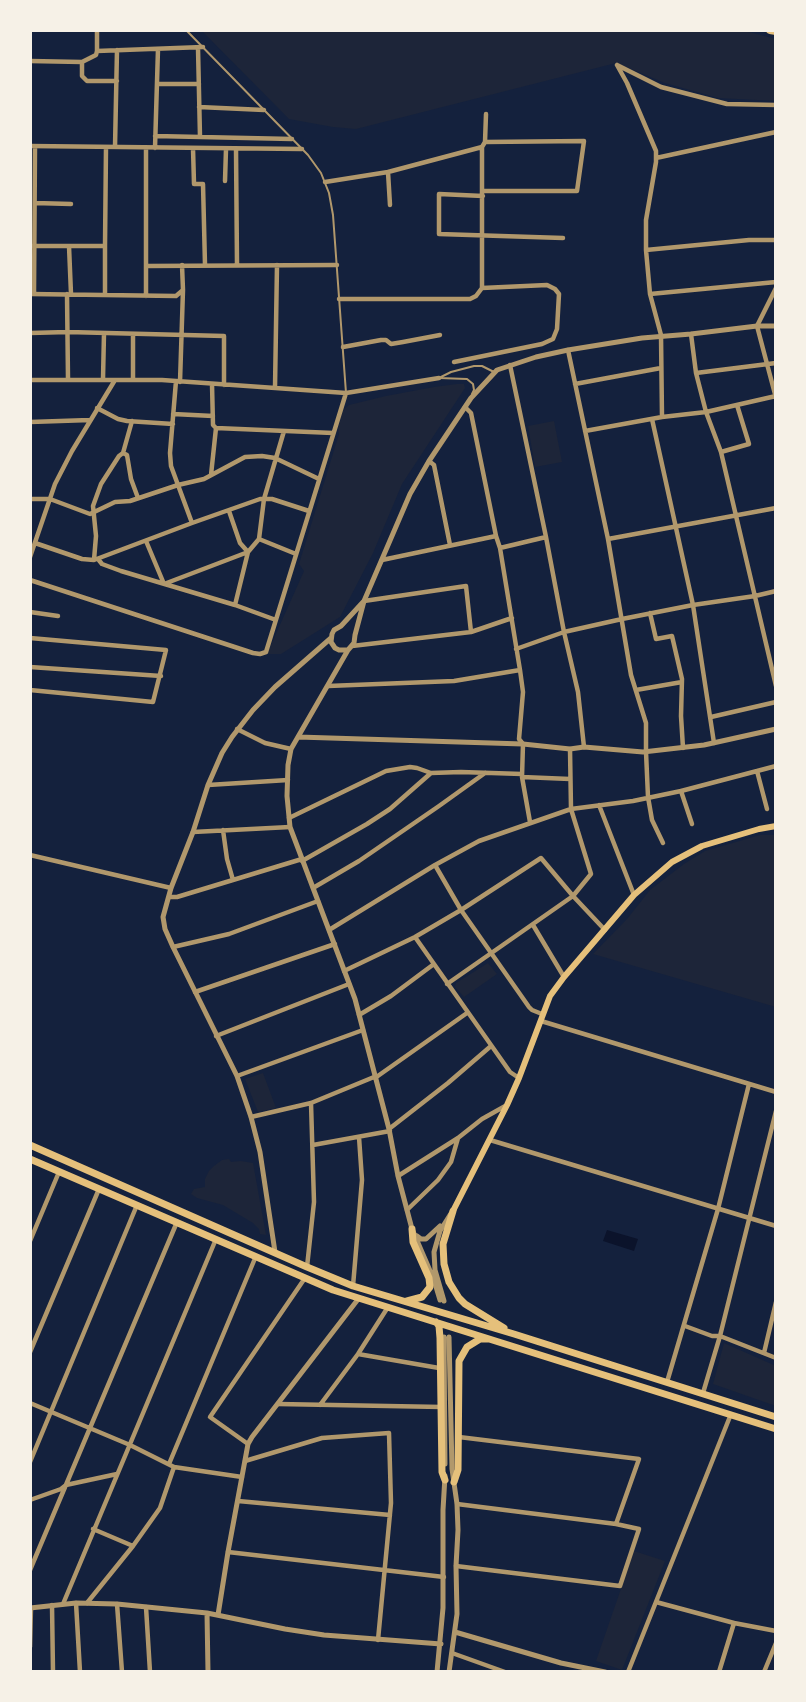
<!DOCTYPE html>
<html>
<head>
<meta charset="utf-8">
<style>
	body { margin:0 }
	#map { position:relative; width:806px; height:1702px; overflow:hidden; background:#14213d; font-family:"DejaVu Sans",sans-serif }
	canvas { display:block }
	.frame { position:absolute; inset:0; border:32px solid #f6f1e7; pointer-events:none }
</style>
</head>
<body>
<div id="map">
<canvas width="806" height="1702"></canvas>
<div class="frame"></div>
</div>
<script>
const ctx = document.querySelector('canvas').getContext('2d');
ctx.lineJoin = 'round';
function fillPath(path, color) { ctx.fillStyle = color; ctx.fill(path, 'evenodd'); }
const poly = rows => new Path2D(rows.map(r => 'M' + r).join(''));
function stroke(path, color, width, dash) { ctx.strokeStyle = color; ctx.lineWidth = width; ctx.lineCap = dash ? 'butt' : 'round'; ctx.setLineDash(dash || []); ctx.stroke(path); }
fillPath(poly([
	[201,30,741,30,776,39,776,101,718,98,665,83,616,63,356,129,333,127,289,119],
	[457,384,464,384,465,388,402,484,373,553,340,617,281,654,267,654,304,571,299,564,339,434,338,428,343,410,349,405,386,396,434,387],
	[554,421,562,462,535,467,528,426],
	[760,835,776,835,776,1007,593,954,627,919,650,890,684,864,705,851],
	[488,963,497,974,464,997,455,987,456,983],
	[263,1073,276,1108,258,1112,245,1079],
	[229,1159,231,1162,241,1161,253,1163,266,1235,260,1234,259,1229,253,1223,223,1205,197,1198,191,1194,194,1189,205,1187,205,1179,209,1171,214,1166,222,1160],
	[724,1343,776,1366,776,1406,713,1384],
	[634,1551,665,1561,622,1670,596,1661]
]), '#1d2539');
fillPath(poly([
	[607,1230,638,1239,634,1251,603,1241]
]), '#0b132b');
stroke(poly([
	[186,30,308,155,321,173,329,193,333,215,346,393],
	[472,394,474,390,473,384,467,379,439,378,451,372,474,366,482,366,494,372]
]), '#b1986c', 2);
stroke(poly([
	[198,48,200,137],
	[97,51,203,47],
	[30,61,82,62,96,55,97,51,97,30],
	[82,62,82,76,87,81,117,81],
	[617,65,627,83,656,151,656,162,646,220,646,250,650,294,661,335,662,417],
	[617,65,661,87,727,104,776,105],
	[157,84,199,84],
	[199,107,264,110],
	[155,136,292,139],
	[30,146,302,149],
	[115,147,117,50],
	[146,148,146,296],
	[155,148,158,49],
	[193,148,194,184,203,184,205,265],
	[236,149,237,265],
	[656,158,776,132],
	[388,172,482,147],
	[225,181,226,149],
	[325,182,388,172,390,205],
	[484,191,577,191,584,141,485,142],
	[483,196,439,194,439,234,563,238],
	[35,203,71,204],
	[30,246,105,246,105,295],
	[69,246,71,294],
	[105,246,106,147],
	[646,250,749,240,776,240],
	[146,266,337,265],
	[776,288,757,326,776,398],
	[30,294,176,296,183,290,182,265],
	[34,294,35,147],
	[67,294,68,379],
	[650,294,776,282],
	[339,299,470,299,476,296,482,288,482,147,485,142,486,114],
	[30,333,68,332,224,336,224,385],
	[133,334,133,380],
	[691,334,696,373,706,412,721,452,776,686],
	[343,347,381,340,386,340,391,344,403,342,440,335],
	[568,350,608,539,631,675,646,723,646,752,648,797,652,820,663,843],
	[454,362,542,344,553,339,557,329,559,294,555,289,547,285,482,288],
	[510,365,546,537,564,632,578,692,584,747],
	[696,373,776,363],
	[103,379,104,333],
	[30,380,162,380,346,393,439,378],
	[176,381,170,453,171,466,192,523],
	[180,382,183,290],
	[212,384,213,425,216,428,333,433],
	[575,384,661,368],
	[275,388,277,265],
	[465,407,471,413,496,536,500,548,520,670,523,692,519,739,523,744,522,777,530,822],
	[97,408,118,419,127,421,173,424],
	[173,414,213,416],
	[652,419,693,605,714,743],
	[30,422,90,420],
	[585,431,662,417,706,412,776,396],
	[721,452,749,444,737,405],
	[123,453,132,421],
	[429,461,434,465,450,545],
	[211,475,216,428],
	[30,499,50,499,90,514,115,502,130,501,178,485,204,479,245,457,262,456,275,458,319,479],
	[229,511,240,543,248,552],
	[259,539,296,554],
	[608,539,776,508],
	[146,541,164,584,248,552],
	[35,543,82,559,94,560,192,523,260,499,272,499,309,511],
	[500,548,546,537],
	[30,557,55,484,72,451,115,380],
	[98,559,102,564,121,571,235,605,276,620],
	[94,560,96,536,93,506,101,484,119,456,123,453,127,455,131,479,138,498],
	[382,560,496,536],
	[30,580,253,653,260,654,266,652,346,393],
	[364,601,466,586,471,632],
	[235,605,248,552,259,539,264,499,284,431],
	[30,612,58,616],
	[650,613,656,639,672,636,682,679,681,716,683,748],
	[30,638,166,650,153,702,30,690],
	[352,646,471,632,512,618],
	[516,649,564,632,622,619,693,605,755,596,776,591],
	[30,667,161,676],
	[328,686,454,681,520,670],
	[636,690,682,682],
	[711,717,776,702],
	[237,729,265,743,291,749],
	[757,771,767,809],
	[522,777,570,779],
	[208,785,288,780],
	[681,791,692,824],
	[599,805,634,895],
	[289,818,386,771,410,767,417,768,431,773],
	[223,830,227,859,233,880],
	[193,832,290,827],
	[30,855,171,888],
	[302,861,367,824,390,809,431,773,461,772,522,774],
	[435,865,461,910,529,1007,532,1010,542,1014],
	[313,888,359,861,439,806,485,773],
	[169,897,177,897,302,859],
	[533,925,564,977],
	[329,930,435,865,479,841,571,809,633,801,681,791,776,766],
	[415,937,510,1072,519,1078],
	[173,947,229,934,318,901],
	[344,971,415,937,461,910,541,858,573,896,605,930],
	[447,984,573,896,591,874,571,809,570,749],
	[195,992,335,944],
	[359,1015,391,996,434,964],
	[541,1021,776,1092],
	[216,1036,349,984],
	[237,1076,363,1030],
	[375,1078,467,1013],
	[251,1117,311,1103,374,1077],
	[389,1129,448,1083,491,1046],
	[490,1140,776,1226],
	[313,1145,390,1131],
	[398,1176,458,1138,482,1119,507,1105],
	[407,1210,438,1180,451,1162,458,1138],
	[30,1241,59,1172],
	[307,1267,314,1202,311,1103],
	[353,1286,362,1180,359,1137],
	[685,1326,712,1336,720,1336,776,1358],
	[30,1352,99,1189],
	[764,1353,776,1302],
	[358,1354,439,1368],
	[667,1382,718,1209,749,1084],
	[703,1393,720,1336,776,1111],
	[30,1403,130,1445,174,1467,242,1477],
	[278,1404,442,1407],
	[320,1405,358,1354,388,1307],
	[248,1444,210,1417,305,1278],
	[245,1461,322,1438,389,1433,391,1503,378,1640],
	[30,1462,137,1205],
	[169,1464,256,1256],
	[30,1500,61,1489,66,1485,117,1474],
	[238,1501,390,1515],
	[457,1504,616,1524],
	[93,1529,133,1546],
	[228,1552,444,1577],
	[456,1566,620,1586,639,1529,616,1524,639,1459,459,1437],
	[30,1570,177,1222],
	[656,1602,734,1623,776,1631],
	[76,1603,80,1672],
	[87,1603,133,1546,160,1508,174,1467],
	[63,1604,216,1239],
	[117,1604,122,1672],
	[52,1605,53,1672],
	[146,1607,150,1672],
	[30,1647,31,1608],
	[452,1653,505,1672],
	[628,1672,731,1414],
	[719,1672,734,1623],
	[764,1672,776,1643]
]), '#b1986c', 4.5);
stroke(poly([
	[364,601,341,626,334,630,332,634,331,642,335,648,339,650,348,650,354,643,355,635,364,601,410,494,429,461,471,398,497,370,536,357,568,350,642,338,691,334,757,326,776,326],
	[348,650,291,749,288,765,287,796,290,827,355,999,389,1129,398,1176,412,1229,434,1280,440,1300],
	[298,737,523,744,570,749,584,747,643,752,704,745,776,729],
	[417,1236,421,1239,426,1239,440,1226],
	[275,1252,260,1152,251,1117,237,1076,173,947,165,929,163,917,171,888,193,832,208,785,222,753,232,737,253,710,275,687,331,638],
	[444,1301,435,1270,434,1252,440,1231,450,1215],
	[444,1337,445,1464],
	[449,1337,452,1469,457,1504,458,1530,456,1566,457,1614,449,1672],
	[30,1608,76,1603,117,1604,207,1613,285,1629,324,1635,441,1644],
	[207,1613,208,1672],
	[218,1615,228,1552,248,1444,252,1437,359,1298],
	[455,1632,561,1663,605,1672],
	[437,1672,443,1608,443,1510,445,1476]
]), '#b1986c', 5);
stroke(poly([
	[453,1211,507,1105,519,1078,550,996,564,977,634,895,672,862,702,846,759,829,776,826]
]), '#e5c07b', 6);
stroke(poly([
	[30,1145,307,1267,353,1286,514,1334,776,1417],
	[30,1159,333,1290,776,1429],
	[453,1211,443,1244,444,1264,449,1282,459,1298,465,1304,504,1328],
	[407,1301,422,1297,430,1287,429,1278,413,1242,412,1229],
	[436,1322,439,1326,440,1338,442,1472,445,1480],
	[454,1482,458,1470,459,1361,467,1347,480,1339,487,1339]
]), '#e5c07b', 7);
stroke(poly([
	[770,30,776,31]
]), '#e5c07b', 8);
</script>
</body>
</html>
